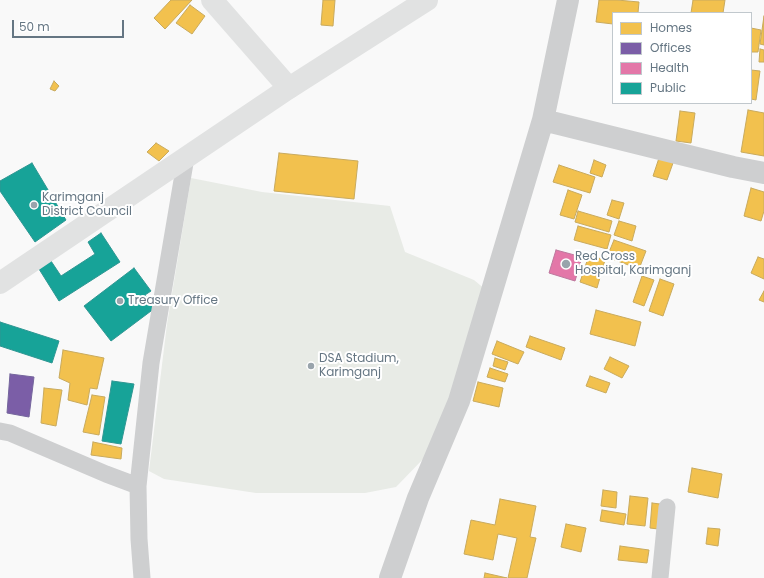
<!DOCTYPE html>
<html>
<head>
<meta charset="utf-8">
<style>
	body { margin:0 }
	#map { position:relative; width:764px; height:578px; overflow:hidden; background:#f9f9f9; font-family:Poppins,sans-serif }
	canvas { display:block }
	.legend { position:absolute; left:612px; top:12px; width:140px; height:92px; box-sizing:border-box; background:#fff; border:1px solid #c1c8cd; margin:0; padding:5px 7px; list-style:none; font-size:12px; color:#657683 }
	.legend li { display:flex; align-items:center; gap:8px; height:20px }
	.legend b { width:20px; border:1px solid #c1c8cd }
	.scale { position:absolute; left:12px; top:20px; width:112px; height:18px; box-sizing:border-box; border:2px solid #657683; border-top:0; padding-left:5px; font-size:12px; line-height:14px; white-space:nowrap; color:#657683; -webkit-text-stroke:3px #fff; paint-order:stroke }
</style>
</head>
<body>
<div id="map">
<canvas width="764" height="578"></canvas>
<ul class="legend">
<li><b style="height:11px;background:#f2c14e"></b>Homes</li>
<li><b style="height:11px;background:#7b5ea7"></b>Offices</li>
<li><b style="height:11px;background:#e377a8"></b>Health</li>
<li><b style="height:11px;background:#17a398"></b>Public</li>
</ul>
<div class="scale">50 m</div>
</div>
<script>
const ctx = document.querySelector('canvas').getContext('2d');
ctx.lineJoin = 'round';
function fillPath(path, color) { ctx.fillStyle = color; ctx.fill(path, 'evenodd'); }
const poly = rows => new Path2D(rows.map(r => 'M' + r).join(''));
function stroke(path, color, width, dash) { ctx.strokeStyle = color; ctx.lineWidth = width; ctx.lineCap = dash ? 'butt' : 'round'; ctx.setLineDash(dash || []); ctx.stroke(path); }
function drawText(font, color, halo, rows, align = 'center') {
  ctx.font = font + ' Poppins,sans-serif'; ctx.lineWidth = 4; ctx.setLineDash([]); ctx.textBaseline = 'middle'; ctx.strokeStyle = halo; ctx.fillStyle = color; for (const [text, x, y, turn = 0] of rows) {
    ctx.save(); ctx.translate(x, y); ctx.rotate((+turn || 0) * Math.PI / 180); ctx.textAlign = isNaN(turn) ? turn : align; if (halo) ctx.strokeText(text, 0, 0); ctx.fillText(text, 0, 0); ctx.restore();
  }
}
fillPath(poly([
	[191,178,262,192,390,206,405,252,474,280,486,290,446,407,427,455,396,487,365,493,256,493,164,479,149,471,167,324]
]), '#e8ebe6');
const homes = poly([
	[171,0,192,0,165,29,154,18,171,0],
	[323,0,335,0,333,26,321,25,323,0],
	[599,0,617,0,639,2,638,13,613,13,613,24,596,22,599,0],
	[693,0,725,0,723,13,691,13,693,0],
	[190,5,205,16,192,34,176,23,190,5],
	[764,16,764,45,760,44,764,16],
	[751,28,761,30,758,52,751,52,751,28],
	[760,49,764,50,764,62,759,62,760,49],
	[751,70,760,71,756,100,751,99,751,70],
	[54,81,59,86,55,91,50,89,54,81],
	[748,110,764,113,764,156,741,152,748,110],
	[680,111,695,113,691,143,676,141,680,111],
	[156,143,169,151,159,161,147,152,156,143],
	[279,153,358,161,354,199,274,191,279,153],
	[659,158,673,163,667,180,653,176,659,158],
	[594,160,606,165,602,177,590,173,594,160],
	[559,165,595,177,590,193,553,182,559,165],
	[751,188,764,192,764,211,761,221,744,216,751,188],
	[568,190,582,195,574,219,560,215,568,190],
	[612,200,624,203,619,219,607,215,612,200],
	[578,211,612,221,609,232,575,222,578,211],
	[619,221,636,226,632,241,614,235,619,221],
	[578,226,611,235,607,249,574,240,578,226],
	[614,240,646,251,639,269,607,257,614,240],
	[589,255,605,260,597,288,580,282,589,255],
	[758,257,764,259,764,279,751,273,758,257],
	[642,276,654,280,644,306,633,302,642,276],
	[660,279,674,284,663,316,649,311,660,279],
	[764,291,764,302,759,300,764,291],
	[596,310,641,322,635,346,590,334,596,310],
	[530,336,565,348,561,360,526,347,530,336],
	[497,341,524,352,518,364,492,354,497,341],
	[63,350,104,358,97,389,90,388,87,405,68,400,70,383,59,378,63,350],
	[610,357,629,366,622,378,604,369,610,357],
	[495,358,508,362,505,370,493,366,495,358],
	[490,368,508,374,505,382,487,377,490,368],
	[590,376,610,383,606,393,586,386,590,376],
	[478,382,503,388,499,407,473,401,478,382],
	[44,388,62,390,56,426,41,423,44,388],
	[92,395,105,397,99,435,83,432,92,395],
	[93,442,122,448,121,459,91,455,93,442],
	[692,468,722,474,718,498,688,492,692,468],
	[603,490,617,492,616,508,601,506,603,490],
	[630,496,648,498,645,526,627,524,630,496],
	[500,499,536,506,530,537,536,538,527,578,508,578,517,538,498,534,493,560,464,554,471,520,495,525,500,499],
	[652,503,668,505,666,530,650,528,652,503],
	[602,510,626,514,624,525,600,521,602,510],
	[566,524,586,528,581,552,561,547,566,524],
	[708,528,720,529,718,546,706,544,708,528],
	[620,546,649,550,647,563,618,560,620,546],
	[485,573,507,578,484,578,485,573]
]);
fillPath(homes, '#f2c14e');
stroke(homes, '#c8aa5e', 1);
const offices = poly([
	[10,374,34,377,29,417,7,413,10,374]
]);
fillPath(offices, '#7b5ea7');
stroke(offices, '#74659c', 1);
const health = poly([
	[556,250,582,257,575,281,549,273,556,250]
]);
fillPath(health, '#e377a8');
stroke(health, '#bd779d', 1);
const public = poly([
	[32,163,66,220,35,242,0,191,0,181,32,163],
	[101,233,120,262,59,301,39,269,51,261,61,276,95,254,88,242,101,233],
	[134,268,151,291,145,295,155,308,111,341,84,306,134,268],
	[0,322,59,341,52,363,0,346,0,322],
	[112,381,134,384,121,444,102,441,112,381]
]);
fillPath(public, '#17a398');
stroke(public, '#2e9692', 1);
stroke(poly([
	[0,431,10,433,106,474,138,486],
	[142,578,139,539,138,486,151,363,186,157],
	[660,578,667,507]
]), '#cecfd0', 17);
stroke(poly([
	[543,120,733,167,764,173],
	[390,578,418,498,459,401,543,120,568,0]
]), '#cecfd0', 22);
stroke(poly([
	[212,0,289,88]
]), '#e1e2e2', 22);
stroke(poly([
	[0,283,289,88,427,0]
]), '#e1e2e2', 22);
for (const [x, y, r, color] of [
	[34,205,4,"#99a4ac"],
	[566,264,5,"#99a4ac"],
	[120,301,4,"#99a4ac"],
	[311,366,4,"#99a4ac"]
]) { const dot = new Path2D(); dot.arc(x, y, r, 0, 2 * Math.PI); ctx.fillStyle = color; ctx.fill(dot); stroke(dot, '#fff', 1.5); }
drawText('12px', '#657683', '#fff', [
	["Karimganj",42,198],
	["District Council",42,212],
	["Red Cross",575,257],
	["Hospital, Karimganj",575,271],
	["Treasury Office",128,301],
	["DSA Stadium,",319,359],
	["Karimganj",319,373]
], 'left');
</script>
</body>
</html>
